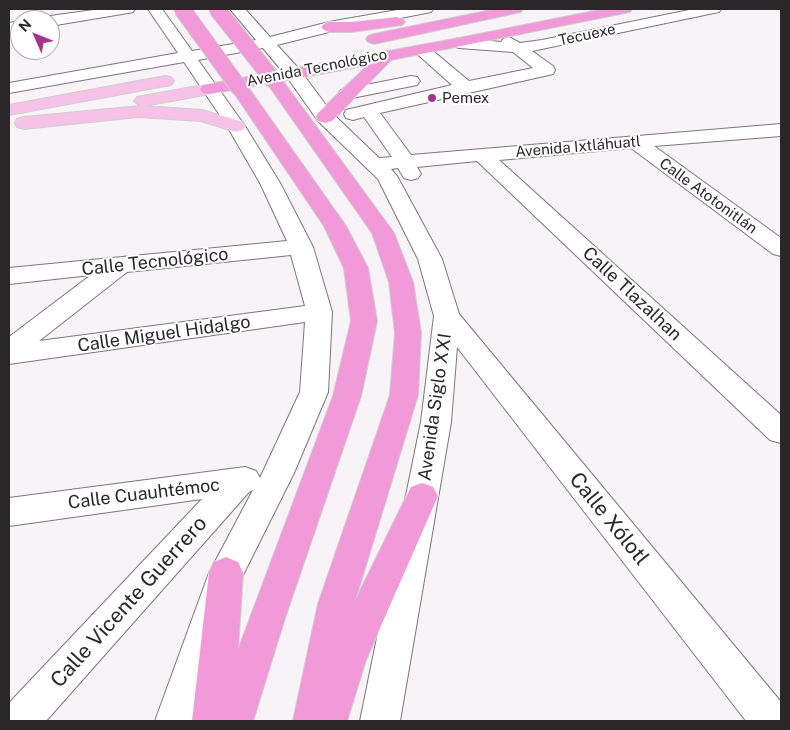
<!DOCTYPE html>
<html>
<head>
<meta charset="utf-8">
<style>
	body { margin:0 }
	#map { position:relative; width:790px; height:730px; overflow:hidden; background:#f8f3f6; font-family:"Public Sans",sans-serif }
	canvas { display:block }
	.frame { position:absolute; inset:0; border:10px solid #292728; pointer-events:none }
	.north { position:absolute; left:10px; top:10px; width:50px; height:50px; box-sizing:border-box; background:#fff; border:1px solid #a9a9a9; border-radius:50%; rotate:314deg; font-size:14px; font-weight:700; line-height:20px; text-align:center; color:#292728 }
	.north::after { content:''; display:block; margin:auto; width:18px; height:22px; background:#a6338d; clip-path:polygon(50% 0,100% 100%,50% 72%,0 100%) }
</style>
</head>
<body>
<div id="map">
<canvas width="790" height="730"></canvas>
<div class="frame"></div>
<div class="north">N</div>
</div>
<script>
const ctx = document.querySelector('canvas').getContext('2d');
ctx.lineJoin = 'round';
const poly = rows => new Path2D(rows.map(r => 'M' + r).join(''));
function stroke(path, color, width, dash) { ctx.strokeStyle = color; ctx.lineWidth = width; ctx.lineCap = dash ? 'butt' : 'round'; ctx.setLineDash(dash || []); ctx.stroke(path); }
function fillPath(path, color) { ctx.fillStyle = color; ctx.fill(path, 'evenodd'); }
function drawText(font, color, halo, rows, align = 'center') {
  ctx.font = font + ' "Public Sans",sans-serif'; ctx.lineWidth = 4; ctx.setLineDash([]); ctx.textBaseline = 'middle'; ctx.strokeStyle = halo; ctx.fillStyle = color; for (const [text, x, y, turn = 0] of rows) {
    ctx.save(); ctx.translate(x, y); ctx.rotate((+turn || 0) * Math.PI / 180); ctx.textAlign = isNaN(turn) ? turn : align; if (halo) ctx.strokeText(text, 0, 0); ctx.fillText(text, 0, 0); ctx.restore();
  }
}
const minor = poly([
	[101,9,135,9,133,12,128,13,50,26,50,20,43,20,50,16,101,9],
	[148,9,162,9,192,51,256,40,230,9,245,9,270,37,329,22,403,9,433,9,431,12,426,13,329,32,277,45,299,69,332,113,379,158,392,157,364,117,353,120,346,118,344,114,346,110,452,85,415,52,413,49,415,46,427,46,469,81,533,68,513,52,459,48,453,46,451,43,453,40,459,38,501,42,503,39,509,37,520,43,542,40,694,9,721,9,719,12,714,13,532,51,553,66,555,70,553,74,380,113,411,155,781,124,781,136,654,146,781,238,781,256,773,254,631,148,499,160,781,415,781,443,770,440,477,161,417,167,421,174,418,178,411,180,404,178,398,168,391,169,397,176,442,259,459,314,781,702,781,721,746,721,457,347,451,422,400,721,360,721,421,422,434,316,418,259,378,179,318,121,287,77,263,48,198,60,245,126,280,183,313,247,332,312,328,392,294,473,243,575,195,721,155,721,209,573,253,490,249,492,46,721,9,721,9,703,202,499,9,526,9,498,245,467,256,471,260,478,300,392,305,322,9,364,9,337,91,275,9,284,9,268,287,241,260,183,227,126,184,62,9,93,9,83,178,53,148,9],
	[291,255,305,306,39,341,127,272,291,255],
	[20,21,20,31,9,33,9,23,20,21],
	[411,76,417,77,420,81,417,85,347,99,341,98,338,94,341,90,411,76]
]);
const major = poly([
	[165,76,171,77,174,81,171,85,9,115,9,105,165,76],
	[209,84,215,85,218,89,215,93,145,106,202,110,243,122,245,126,243,130,236,132,201,121,138,117,24,129,17,127,15,123,17,119,24,117,140,106,134,101,137,97,209,84]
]);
const highway = poly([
	[496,9,523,9,521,12,516,13,374,44,368,42,366,39,368,36,374,34,496,9],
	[604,9,632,9,630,12,625,13,391,60,332,121,325,123,318,121,316,117,318,113,368,65,283,81,394,233,413,282,421,333,418,395,355,601,411,487,422,483,433,487,438,496,366,660,347,721,293,721,318,604,390,395,395,333,389,282,372,233,267,83,248,87,346,226,368,268,377,321,361,396,285,618,253,721,192,721,209,573,214,562,226,557,238,562,243,573,238,650,333,396,351,321,344,268,324,226,232,90,209,94,203,93,200,89,203,85,209,84,459,38,604,9],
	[397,17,402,19,405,22,402,25,351,32,329,32,324,30,321,27,324,24,329,22,351,22,397,17]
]);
stroke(minor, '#7b777a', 2);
stroke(major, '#d0cfd0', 2);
stroke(highway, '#d0cfd0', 2);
fillPath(minor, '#fff');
fillPath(major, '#f7c2e8');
fillPath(highway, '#f199d9');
const highwayBridge = poly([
	[182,9,240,89],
	[217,9,274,81]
]);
stroke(highwayBridge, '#d0cfd0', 18, []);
stroke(highwayBridge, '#f199d9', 16);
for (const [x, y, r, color] of [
	[432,98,5,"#a6338d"]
]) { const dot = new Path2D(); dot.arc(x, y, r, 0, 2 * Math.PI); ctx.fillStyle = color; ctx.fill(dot); stroke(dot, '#fff', 2); }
drawText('15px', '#292728', '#fff', [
	["Tecuexe",587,35,-12],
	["Avenida Tecnológico",317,68,-11],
	["Avenida Ixtláhuatl",578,147,-5],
	["Calle Atotonitlán",708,196,36]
]);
drawText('15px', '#292728', '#fff', [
	["Pemex",442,98]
], 'left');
drawText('18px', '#292728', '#fff', [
	["Calle Tecnológico",155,262,-6],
	["Calle Tlazalhan",632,294,43],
	["Calle Miguel Hidalgo",164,334,-8],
	["Avenida Siglo XXI",435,407,-82],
	["Calle Cuauhtémoc",144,494,-7]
]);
drawText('21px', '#292728', '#fff', [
	["Calle Xólotl",609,519,51],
	["Calle Vicente Guerrero",129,602,-48]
]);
</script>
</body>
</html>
